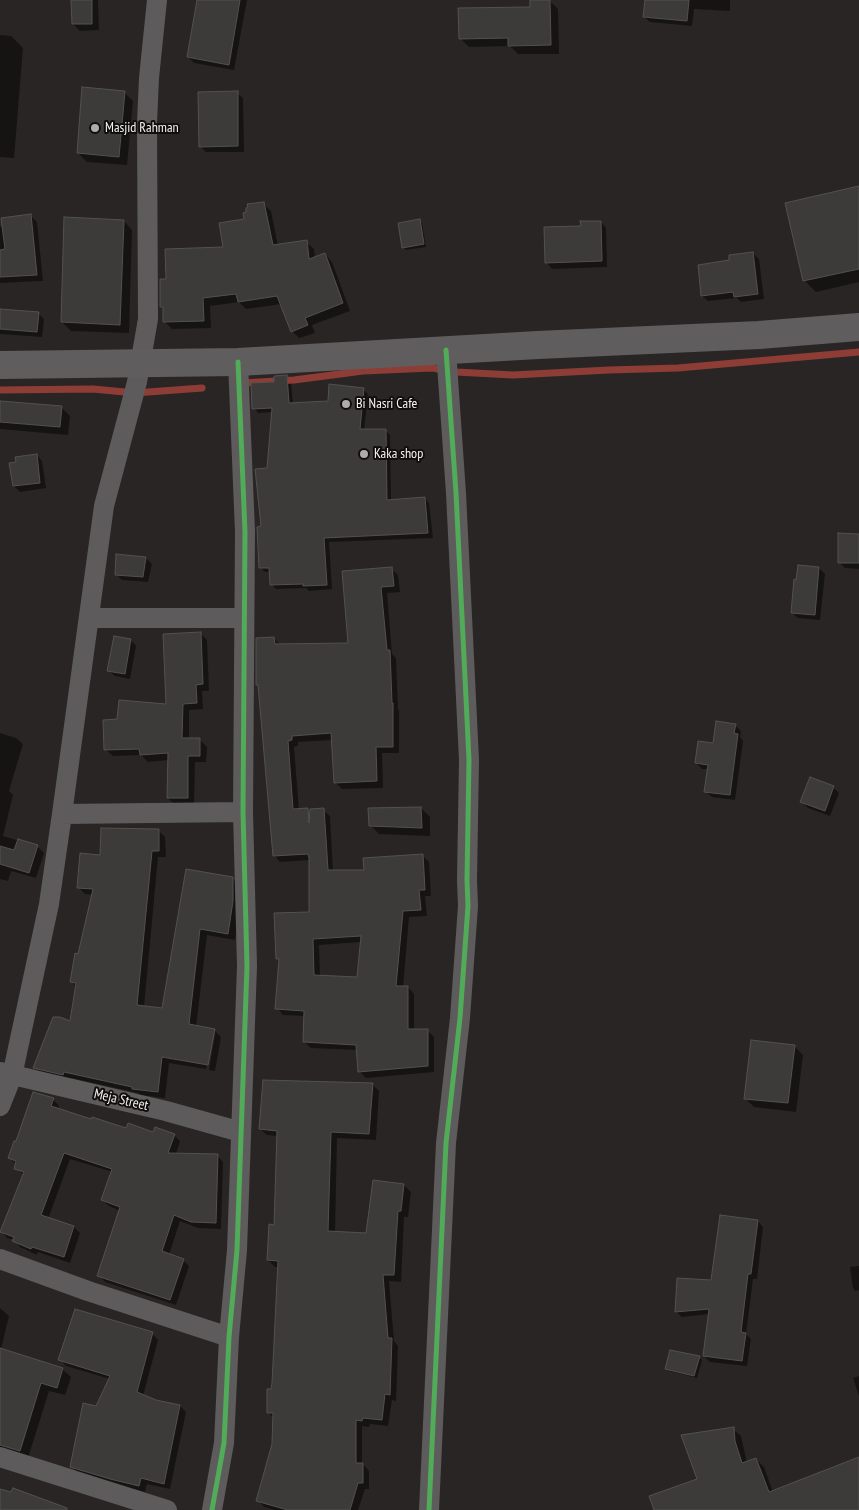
<!DOCTYPE html>
<html>
<head>
<meta charset="utf-8">
<style>
	body { margin:0 }
	canvas { display:block; background:#282524 }
</style>
</head>
<body>
<canvas width="859" height="1510"></canvas>
<script>
const ctx = document.querySelector('canvas').getContext('2d');
ctx.lineJoin = 'round';
function fillPath(path, color) { ctx.fillStyle = color; ctx.fill(path, 'evenodd'); }
const poly = rows => new Path2D(rows.map(r => 'M' + r).join(''));
function stroke(path, color, width, dash) { ctx.strokeStyle = color; ctx.lineWidth = width; ctx.lineCap = dash ? 'butt' : 'round'; ctx.setLineDash(dash || []); ctx.stroke(path); }
function drawText(font, color, halo, rows, align = 'center') {
  ctx.font = font + ' "PT Sans Narrow",sans-serif'; ctx.lineWidth = 4; ctx.setLineDash([]); ctx.textBaseline = 'middle'; ctx.strokeStyle = halo; ctx.fillStyle = color; for (const [text, x, y, turn = 0] of rows) {
    ctx.save(); ctx.translate(x, y); ctx.rotate((+turn || 0) * Math.PI / 180); ctx.textAlign = isNaN(turn) ? turn : align; if (halo) ctx.strokeText(text, 0, 0); ctx.fillText(text, 0, 0); ctx.restore();
  }
}
fillPath(poly([
	[73,0,98,0,99,30,80,31,73,24],
	[201,0,247,0,234,70,194,63,188,57],
	[549,0,558,9,559,54,518,54,510,46,469,47,460,38],
	[646,0,730,0,730,11,694,9,692,26,650,22,644,17],
	[0,35,11,36,23,48,14,158,0,157],
	[124,92,133,101,127,165,87,162,78,153],
	[237,93,243,98,244,152,206,152,200,146],
	[859,187,859,282,816,292,804,280],
	[263,204,271,211,278,246,306,242,314,249,315,258,325,254,332,262,350,311,312,325,315,333,299,338,292,331,282,304,246,309,239,302,210,306,211,328,172,329,165,322,165,310,161,307,167,280,225,248,245,220],
	[31,216,37,222,43,281,0,283,0,227],
	[124,221,132,230,129,333,71,331,62,322],
	[419,221,422,223,426,247,406,250,403,247],
	[601,222,606,228,607,267,552,269,547,263,582,227],
	[753,253,759,259,764,299,741,302,737,298,708,301,702,296,731,262],
	[0,310,38,313,44,319,42,337,0,334],
	[287,376,291,381,293,404,329,402,363,389,368,394,364,431,385,430,390,435,391,501,425,498,429,503,433,538,329,542,332,589,309,591,306,588,276,589,271,584,271,572,265,572,261,568,273,412,258,413,254,408,275,383],
	[0,402,61,407,70,416,68,435,0,429],
	[37,455,42,461,46,488,20,492,14,486],
	[859,535,859,569,845,568,839,562],
	[117,556,146,558,152,564,148,582,122,580,116,574],
	[799,567,819,568,825,574,820,620,798,618,792,613],
	[391,569,398,575,400,592,387,593,392,654,396,658,398,709,399,711,399,753,382,753,383,788,342,789,336,783,333,740,298,742,298,746,294,747,299,810,308,809,311,812,323,810,330,816,333,872,365,871,422,855,429,862,431,896,425,896,427,916,409,917,403,988,408,987,414,994,414,1030,427,1030,434,1037,434,1072,366,1078,359,1071,357,1050,311,1048,304,1042,305,1016,283,1015,277,1008,280,962,277,959,310,914,310,860,280,862,274,855,260,687,257,685,274,638,280,645,349,644,344,573],
	[361,942,358,979,320,976,319,945],
	[200,633,207,640,209,691,202,691,203,709,189,710,189,740,200,740,207,747,206,762,195,762,194,805,175,805,168,798,169,760,148,762,141,755,113,756,106,750,118,720,167,706],
	[131,640,136,646,130,679,115,676,109,671],
	[735,725,741,731,740,737,743,741,735,800,712,797,706,792,709,769,702,769,696,763],
	[0,733,16,738,23,744,9,791,13,795,3,836,37,846,44,853,36,878,11,871,8,881,0,879],
	[833,787,839,793,830,816,808,808,802,802],
	[421,808,430,817,430,836,379,834,370,825],
	[158,830,165,837,166,857,158,857,144,1007,163,1009,187,871,232,878,239,885,240,908,235,940,207,935,196,1027,214,1030,221,1037,215,1071,209,1070,215,1034,213,1034,206,1069,169,1063,165,1098,140,1095,138,1093,71,1078,70,1081,42,1074,35,1067,71,1023,76,987,72,982,79,955,93,895,85,894,78,887,102,857],
	[794,1046,803,1055,796,1112,754,1107,745,1098],
	[372,1084,379,1091,376,1140,337,1138,335,1233,367,1235,404,1185,411,1192,408,1217,404,1217,401,1282,389,1281,394,1341,398,1346,396,1401,392,1400,388,1426,370,1424,369,1427,362,1426,362,1463,369,1471,369,1489,365,1489,358,1510,275,1510,264,1507,258,1500,274,1445,274,1418,269,1413,272,1390,279,1267,275,1267,268,1260,275,1226,278,1136,267,1135,260,1129],
	[53,1099,59,1106,58,1110,127,1130,174,1135,180,1141,176,1154,217,1155,223,1162,221,1229,198,1228,180,1221,169,1255,183,1260,189,1266,176,1305,105,1282,99,1275,120,1211,109,1206,102,1200,113,1172,70,1159,48,1219,74,1227,80,1233,70,1263,38,1252,37,1255,20,1247,14,1240,7,1238,1,1231,24,1175,15,1168,16,1164,9,1158,17,1143],
	[758,1221,763,1227,757,1279,753,1279,746,1334,751,1339,747,1366,710,1362,704,1356,709,1314,682,1317,676,1312,712,1282],
	[859,1266,859,1290,855,1291,853,1288,850,1267],
	[0,1308,9,1316,1,1349,62,1369,71,1377,65,1395,49,1391,28,1458,0,1451],
	[152,1333,158,1340,143,1396,155,1401,180,1406,186,1412,170,1489,147,1484,145,1492,78,1473,72,1466,110,1379,66,1366,60,1359],
	[699,1357,702,1360,697,1378,669,1371,667,1368],
	[859,1376,859,1396,853,1378],
	[733,1429,741,1436,747,1463,756,1459,764,1467,773,1492,803,1510,656,1510,698,1480]
]), '#0007');
stroke(poly([
	[242,383,294,380,363,371,432,368,456,372,513,375,609,370,678,368,859,352],
	[0,390,93,389,135,393,202,388]
]), '#8e3d36', 7);
const building = poly([
	[71,0,92,0,92,24,72,24,71,0],
	[197,0,240,0,229,65,187,57,197,0],
	[530,0,550,0,551,45,508,46,508,38,459,39,458,8,530,7,530,0],
	[645,0,689,0,687,21,643,17,645,0],
	[82,87,125,91,119,157,77,153,82,87],
	[238,91,238,146,199,147,198,92,238,91],
	[859,186,859,269,803,281,785,203,859,186],
	[264,202,273,245,307,240,309,259,325,253,343,303,305,318,308,325,291,332,277,296,238,302,236,294,203,298,204,321,163,322,163,307,160,307,160,279,166,279,165,249,223,247,219,223,244,219,243,213,246,212,246,208,248,207,247,204,264,202],
	[31,214,37,275,0,277,0,250,5,249,1,218,31,214],
	[64,217,124,220,120,325,61,322,64,217],
	[420,219,424,244,402,248,398,223,420,219],
	[580,221,601,221,602,261,545,263,544,227,581,226,580,221],
	[753,252,758,294,734,297,733,292,701,296,698,265,729,260,729,255,753,252],
	[0,309,39,312,37,332,0,329,0,309],
	[287,375,289,403,328,401,329,384,364,388,360,429,386,429,387,500,425,497,428,533,324,538,327,585,303,586,303,584,270,585,269,568,259,568,257,527,261,526,255,469,267,468,272,408,252,409,251,383,274,382,274,376,287,375],
	[0,401,62,406,60,427,0,422,0,401],
	[37,454,40,483,13,486,9,463,16,462,15,457,37,454],
	[838,533,859,534,859,563,838,563,838,533],
	[116,554,146,557,143,577,115,575,116,554],
	[798,565,819,567,815,615,791,613,794,579,796,580,798,565],
	[392,567,394,586,381,587,387,650,390,650,392,703,393,703,393,747,376,747,377,781,334,783,331,733,292,736,292,740,288,741,293,809,308,808,309,823,310,809,324,808,328,870,364,870,363,858,423,854,425,890,419,890,421,910,403,911,396,986,408,986,408,1029,428,1029,428,1066,358,1072,356,1045,303,1042,304,1011,275,1009,279,959,276,959,274,913,309,912,309,858,308,854,273,856,258,685,256,685,256,638,274,637,275,644,348,643,342,571,392,567],
	[361,936,357,977,314,975,313,939,361,936],
	[201,632,203,684,196,685,197,703,183,704,182,738,200,738,200,756,188,756,188,798,167,798,168,753,140,755,139,749,104,750,103,720,117,719,119,700,166,704,163,634,201,632],
	[114,636,131,639,125,674,107,671,114,636],
	[716,721,736,724,734,733,738,734,730,795,704,792,708,765,695,763,698,741,713,743,716,721],
	[810,777,834,786,825,811,800,802,810,777],
	[421,807,422,828,369,826,368,808,421,807],
	[101,828,159,829,159,851,152,851,137,1005,162,1008,186,869,233,877,233,901,228,934,200,929,189,1024,215,1029,208,1065,162,1057,158,1092,132,1089,132,1087,64,1072,63,1075,33,1068,53,1017,60,1017,70,1021,76,983,70,982,75,953,78,954,93,889,77,888,80,853,100,855,101,828],
	[18,839,38,845,29,873,0,864,0,846,14,850,18,839],
	[751,1040,795,1045,788,1103,744,1099,751,1040],
	[263,1080,373,1083,369,1134,331,1132,328,1231,366,1233,373,1180,404,1184,401,1211,398,1211,394,1275,383,1275,388,1338,392,1338,390,1395,385,1394,382,1420,363,1418,362,1421,356,1420,356,1463,363,1463,363,1483,358,1483,350,1510,288,1510,256,1501,272,1444,273,1413,267,1413,267,1389,271,1389,272,1383,278,1261,267,1260,269,1224,274,1225,277,1131,259,1129,263,1080],
	[33,1092,54,1098,51,1106,91,1119,92,1117,126,1128,128,1123,153,1132,155,1127,175,1134,168,1153,218,1154,216,1223,191,1222,174,1215,162,1251,184,1259,170,1300,97,1276,120,1207,101,1200,112,1169,64,1153,41,1215,74,1226,64,1257,32,1247,31,1249,12,1241,14,1237,0,1232,24,1172,14,1169,16,1161,8,1158,14,1141,16,1141,33,1092],
	[720,1215,758,1220,751,1274,748,1274,741,1332,746,1333,742,1361,703,1356,709,1309,675,1312,677,1278,711,1280,720,1215],
	[75,1309,153,1332,137,1392,156,1400,180,1405,164,1484,141,1478,139,1486,110,1479,70,1467,83,1403,96,1406,110,1376,58,1360,75,1309],
	[0,1348,63,1368,57,1388,41,1383,20,1451,0,1445,0,1348],
	[670,1350,700,1356,694,1376,665,1369,670,1350],
	[734,1427,735,1441,742,1463,756,1458,769,1492,859,1457,859,1510,654,1510,649,1496,697,1479,681,1435,734,1427],
	[13,1488,67,1508,67,1510,0,1510,0,1489,11,1492,13,1488]
]);
fillPath(building, '#3c3b3a');
stroke(building, '#535050', 1);
stroke(poly([
	[89,618,244,618],
	[62,814,243,812],
	[0,1072,166,1111,241,1132],
	[0,1106,12,1076,49,904,62,814,104,506,137,382,148,319,147,123,149,78,157,0],
	[0,1259,88,1291,229,1337],
	[0,1457,167,1510],
	[212,1510,224,1443,229,1337,237,1250,247,966,243,812,245,532,238,362],
	[429,1510,446,1143,460,1018,468,906,467,880,469,760,456,493,446,350]
]), '#5d5b5b', 20);
stroke(poly([
	[0,365,238,362,538,345,759,335,859,327]
]), '#5f5d5d', 28);
stroke(poly([
	[212,1510,224,1443,229,1337,237,1250,247,966,243,812,245,532,238,362],
	[429,1510,446,1143,460,1018,468,906,467,880,469,760,456,493,446,350]
]), '#51ab58', 5);
for (const [x, y, r, color] of [
	[95,128,5,"#aeabaa"],
	[346,404,5,"#aeabaa"],
	[364,454,5,"#aeabaa"]
]) { const dot = new Path2D(); dot.arc(x, y, r, 0, 2 * Math.PI); ctx.fillStyle = color; ctx.fill(dot); stroke(dot, '#100e0d', 2); }
drawText('14px', '#f6f3f2', '#100e0d', [
	["Masjid Rahman",105,128],
	["Bi Nasri Cafe",356,404],
	["Kaka shop",374,454]
], 'left');
drawText('14px', '#f6f3f2', '#100e0d', [
	["Meja Street",121,1100,13]
]);
</script>
</body>
</html>
